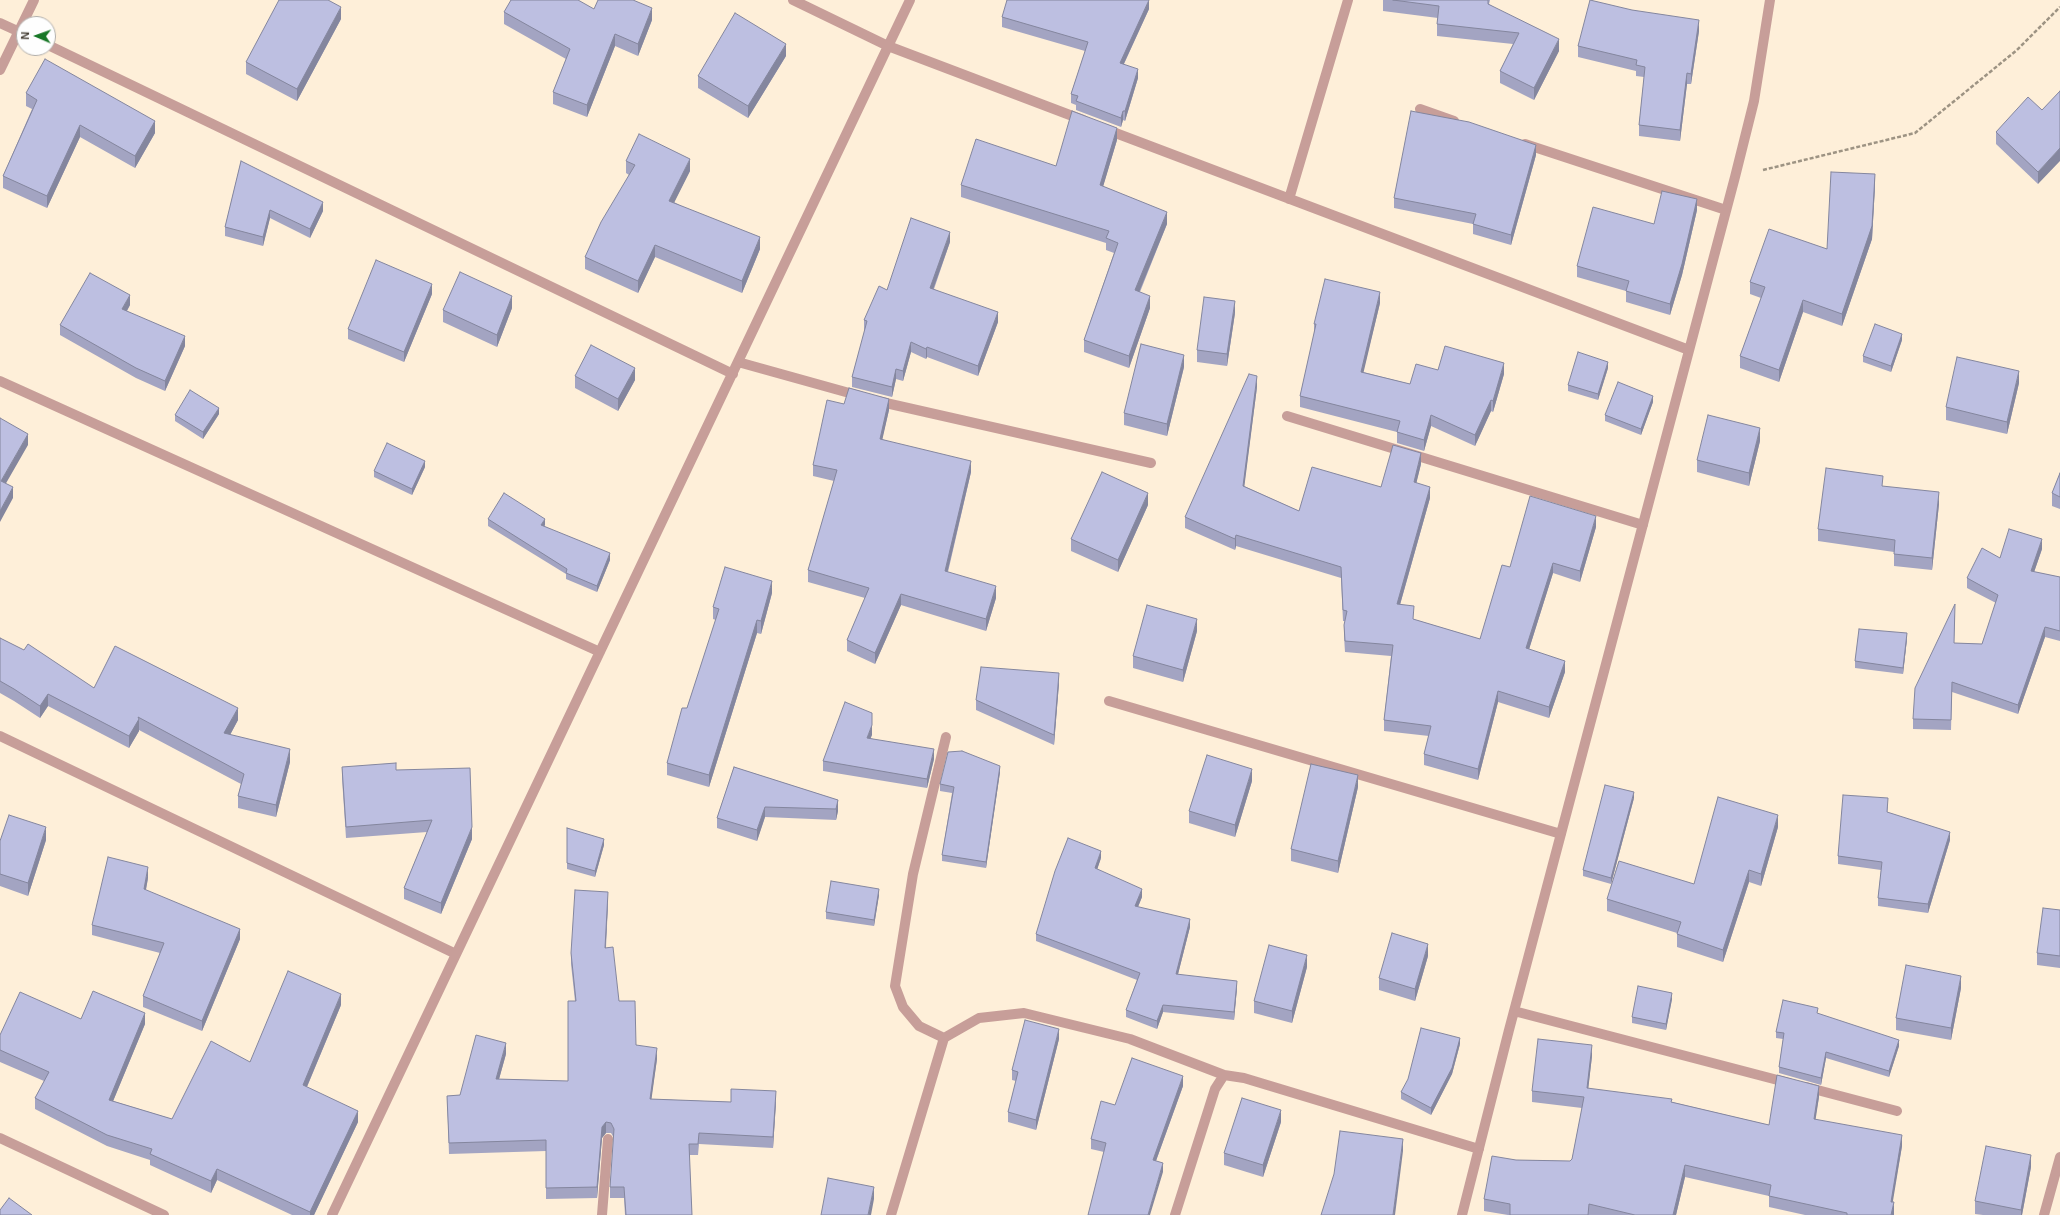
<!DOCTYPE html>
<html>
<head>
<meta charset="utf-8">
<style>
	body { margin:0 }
	#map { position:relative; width:2060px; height:1215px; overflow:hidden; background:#feefd9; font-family:Helvetica,sans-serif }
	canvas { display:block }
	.north { position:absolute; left:16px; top:16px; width:40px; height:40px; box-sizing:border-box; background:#fefefe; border:1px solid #b2afab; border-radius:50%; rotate:272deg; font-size:11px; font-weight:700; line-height:16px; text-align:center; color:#40392f }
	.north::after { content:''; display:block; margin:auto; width:14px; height:18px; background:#187727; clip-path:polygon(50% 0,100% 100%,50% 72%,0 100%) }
</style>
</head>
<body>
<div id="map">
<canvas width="2060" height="1215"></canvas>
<div class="north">N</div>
</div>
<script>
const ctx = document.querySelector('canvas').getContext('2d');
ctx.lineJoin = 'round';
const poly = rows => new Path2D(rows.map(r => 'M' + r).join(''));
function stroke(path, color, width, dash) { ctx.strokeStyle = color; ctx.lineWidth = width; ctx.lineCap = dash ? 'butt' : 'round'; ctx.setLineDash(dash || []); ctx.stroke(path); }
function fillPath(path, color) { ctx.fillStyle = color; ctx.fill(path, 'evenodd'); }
stroke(poly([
	[1763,170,1915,133,2017,50,2060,7]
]), '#9d9383', 2.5, [4, 2]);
stroke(poly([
	[793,0,888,46,1083,120],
	[0,23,24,34],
	[48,45,733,374],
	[0,70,34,0],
	[1420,109,1454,121],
	[1105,129,1689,350],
	[1525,144,1726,210],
	[1289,199,1348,0],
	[738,362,860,396],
	[0,381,600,652],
	[877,401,1151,463],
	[1287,416,1643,525],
	[1109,701,1561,834],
	[0,736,456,954],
	[1514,1011,1789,1083],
	[944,1038,979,1018,1024,1013,1130,1039,1224,1075],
	[1806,1087,1897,1111],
	[0,1138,164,1215],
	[332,1215,910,0],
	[602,1215,608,1139],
	[891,1215,944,1038,919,1026,903,1007,895,986,913,874,946,737],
	[1175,1215,1215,1089,1224,1075,1244,1078,1479,1149],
	[1462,1215,1509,1030,1735,177,1754,101,1770,0],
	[2044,1215,2060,1157]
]), '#c79e99', 10);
fillPath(poly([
	[1383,0,1490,0,1489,4,1559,51,1534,100,1500,83,1500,71,1513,44,1437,36,1437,24,1438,18,1383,11],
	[594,9,652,20,638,56,615,46,587,117,553,104,553,92,566,59,504,24,504,12],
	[1149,9,1124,64,1138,78,1125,121,1123,120,1121,127,1076,110,1076,105,1071,103,1071,94,1085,51,1002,27,1002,17],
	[1632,10,1699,31,1691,84,1687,84,1680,141,1639,136,1639,125,1644,77,1636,76,1636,71,1578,57,1578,46],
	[341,19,297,101,246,74,246,62],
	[786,56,748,118,698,88,698,76],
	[26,93,155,133,135,168,80,137,47,208,3,188,3,176,32,109,26,106],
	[2042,110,2038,184,1996,144,1996,132],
	[1117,140,1103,186,1167,224,1140,292,1150,308,1129,368,1084,352,1084,340,1114,253,1106,250,1106,243,961,197,961,185,1056,166],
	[1536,155,1511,245,1473,234,1473,224,1394,208,1394,198],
	[241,161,323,211,310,238,270,218,263,246,225,236,225,227],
	[626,161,690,171,674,202,760,249,742,293,655,257,638,293,585,269,585,257,629,175,626,173],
	[1875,186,1872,239,1842,326,1803,312,1779,382,1740,368,1740,356,1761,298,1750,294,1750,282,1827,249],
	[1697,210,1682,275,1670,315,1626,302,1626,291,1577,277,1577,266,1654,224],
	[950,242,934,289,998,322,978,376,927,357,926,359,911,352,903,381,896,379,892,397,852,387,852,377,865,330,864,330,864,320,887,290],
	[432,294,404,362,348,339,348,329],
	[1380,303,1363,372,1410,384,1438,370,1504,374,1493,412,1491,411,1475,446,1431,426,1424,451,1397,443,1397,432,1300,407,1300,396,1314,335,1314,324],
	[130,305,127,311,185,346,165,391,136,378,60,335,60,325],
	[512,308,497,347,443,322,443,310],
	[1235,313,1227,366,1197,362,1197,350],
	[1902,340,1891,372,1863,362,1863,356],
	[1184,367,1167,436,1124,425,1124,413],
	[1608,368,1598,400,1568,391,1568,385],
	[575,376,635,380,618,411,575,388],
	[2019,383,2007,434,1946,420,1946,407],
	[1257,387,1244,486,1299,511,1381,487,1421,464,1416,483,1430,498,1400,605,1413,619,1480,639,1510,567,1596,527,1580,582,1553,573,1529,649,1565,672,1549,718,1498,702,1478,780,1424,765,1424,754,1429,736,1384,731,1384,720,1391,656,1345,652,1344,636,1344,625,1345,621,1343,621,1341,578,1236,546,1235,550,1185,528,1185,517],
	[1653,402,1641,435,1605,421,1605,415],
	[844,404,889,410,882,439,971,472,948,572,996,598,986,631,901,605,875,664,847,651,847,640,865,598,808,582,808,570,834,481,813,476,813,465],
	[219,414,203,439,175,421,175,415],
	[1760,441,1749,486,1697,472,1697,460],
	[425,467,412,495,374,477,374,471],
	[2060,473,2060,509,2052,506,2052,493],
	[1883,487,1939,504,1932,570,1894,566,1894,552,1818,541,1818,529],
	[1148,505,1118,572,1071,551,1071,539],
	[488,519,545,525,544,526,610,560,597,592,566,579,566,574,488,526],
	[2042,549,2034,572,2060,577,2060,641,2045,637,2018,714,1952,692,1951,730,1913,729,1913,719,1955,614,1954,643,1982,644,1996,603,1967,588,1967,578,2000,558],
	[772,593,761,634,757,633,709,787,667,775,667,763,687,708,716,620,713,619,713,607],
	[1197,631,1183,682,1133,668,1133,656],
	[0,638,94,688,238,720,230,735,290,762,276,817,238,808,238,796,241,784,139,730,139,731,129,748,48,706,40,718,14,701,0,693],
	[1907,639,1903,674,1855,668,1855,661],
	[1059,683,1054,745,976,710,976,700],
	[872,735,870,738,934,759,927,788,823,771,823,761],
	[342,767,396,770,472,839,441,914,404,899,404,888,427,832,346,838,342,778],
	[734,767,838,800,838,811,836,820,765,817,757,841,717,828,717,818],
	[1000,772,986,868,942,861,942,855,952,793,940,791,940,784],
	[1252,781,1235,837,1189,823,1189,811],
	[1358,787,1338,873,1291,861,1291,849],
	[1634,798,1611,884,1583,876,1583,870],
	[1888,806,1887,813,1950,840,1928,913,1878,906,1878,898,1881,870,1838,864,1838,856],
	[1778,827,1761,886,1749,882,1723,962,1677,947,1677,933,1607,911,1607,899,1694,884],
	[567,828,604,845,595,877,567,869],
	[46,840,28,896,0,886,0,841],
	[1101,858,1097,869,1142,897,1138,907,1190,927,1178,974,1237,988,1234,1020,1163,1012,1157,1029,1126,1017,1126,1010,1137,980,1036,941,1036,934],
	[148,878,146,890,240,939,202,1031,143,1007,143,996,160,953,92,935,92,925],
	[879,895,874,926,826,919,826,912],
	[608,903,606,948,619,1001,636,1045,657,1059,651,1099,731,1102,776,1102,773,1148,699,1144,698,1155,689,1155,692,1215,625,1215,624,1198,610,1198,610,1187,614,1138,611,1133,606,1133,602,1138,597,1198,546,1199,546,1151,449,1154,447,1096,460,1095,506,1054,499,1079,568,1081,575,1001,571,964,571,953],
	[2060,910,2060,968,2037,965,2037,953],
	[1428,956,1415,1001,1379,990,1379,978],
	[1307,967,1292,1023,1254,1013,1254,1001],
	[1961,988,1951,1040,1896,1030,1896,1018],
	[1672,999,1666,1030,1632,1023,1632,1017],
	[341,1005,307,1087,358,1122,314,1215,292,1215,217,1180,211,1193,150,1165,150,1160,107,1146,35,1109,35,1098,44,1081,0,1062,0,1035,81,1019,145,1024,113,1101,172,1119,250,1062],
	[1818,1014,1899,1046,1889,1077,1826,1058,1821,1085,1779,1073,1779,1067,1783,1039,1776,1038,1776,1032],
	[1059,1039,1036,1130,1008,1122,1008,1112,1016,1081,1012,1080,1012,1070],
	[1460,1044,1452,1074,1431,1115,1401,1099,1401,1092],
	[1592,1056,1588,1089,1672,1102,1769,1125,1819,1097,1815,1119,1902,1146,1892,1202,1894,1215,1805,1215,1769,1207,1769,1196,1685,1177,1676,1215,1508,1215,1484,1211,1484,1199,1516,1160,1570,1161,1572,1159,1582,1108,1532,1102,1532,1091],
	[1183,1086,1156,1161,1163,1172,1104,1152,1091,1149,1091,1139,1115,1105],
	[1281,1122,1263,1177,1224,1165,1224,1153],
	[2031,1167,2022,1215,1983,1215,1975,1214,1975,1201]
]), '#a3a4c2');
fillPath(poly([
	[1149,0,1149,9,1120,72,1120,63],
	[341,7,341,19,297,101,297,89],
	[652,8,652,20,638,56,638,44],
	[1699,20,1699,31,1691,84,1691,74],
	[615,34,615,46,587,117,587,105],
	[1559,39,1559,51,1534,100,1534,88],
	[786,44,786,56,748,118,748,106],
	[1138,69,1138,78,1125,121,1125,111],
	[1687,73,1687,84,1680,141,1680,130],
	[1123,111,1123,120,1121,127,1121,118],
	[155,121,155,133,135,168,135,156],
	[80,125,80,137,47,208,47,196],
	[1117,128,1117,140,1100,197,1100,185],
	[1536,145,1536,155,1511,245,1511,235],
	[2060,148,2060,161,2038,184,2038,172],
	[690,159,690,171,669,213,669,201],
	[1875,174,1875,186,1872,239,1842,326,1842,314],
	[1697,199,1697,210,1682,275,1670,315,1670,304],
	[323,202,323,211,310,238,310,229],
	[270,210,270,218,263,246,263,237],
	[1167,212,1167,224,1135,302,1135,290],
	[950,232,950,242,930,298,930,288],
	[760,237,760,249,742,293,742,281],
	[655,245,655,257,638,293,638,281],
	[432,284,432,294,404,362,404,352],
	[1380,292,1380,303,1361,383,1361,372],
	[130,295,130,305,122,319,122,309],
	[512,296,512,308,497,347,497,335],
	[1150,296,1150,308,1129,368,1129,356],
	[1803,300,1803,312,1779,382,1779,370],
	[1235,301,1235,313,1227,366,1227,354],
	[998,312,998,322,978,376,978,366],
	[1902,334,1902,340,1891,372,1891,366],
	[185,336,185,346,165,391,165,381],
	[911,342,911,352,903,381,903,371],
	[927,347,927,357,926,359,926,349],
	[1184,355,1184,367,1167,436,1167,424],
	[1608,362,1608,368,1598,400,1598,394],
	[1504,363,1504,374,1493,412,1493,401],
	[635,368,635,380,618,411,618,399],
	[896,369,896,379,892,397,892,387],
	[2019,371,2019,383,2007,434,2007,422],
	[1257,376,1257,387,1243,497,1243,486],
	[1653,396,1653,402,1641,435,1641,429],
	[889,399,889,410,880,450,880,439],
	[1491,400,1491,411,1475,446,1475,435],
	[219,408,219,414,203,439,203,432],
	[1431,415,1431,426,1424,451,1424,440],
	[1760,428,1760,441,1749,486,1749,473],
	[28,434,28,445,1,492,1,481],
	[1421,453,1421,464,1414,493,1414,482],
	[425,461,425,467,412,495,412,489],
	[971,461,971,472,945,582,945,571],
	[13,487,13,498,0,522,0,511],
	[1430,487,1430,498,1397,615,1397,604],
	[1939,492,1939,504,1932,570,1932,558],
	[1148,493,1148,505,1118,572,1118,560],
	[1596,516,1596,527,1580,582,1580,571],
	[545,519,545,525,541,531,541,525],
	[1236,535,1236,546,1235,550,1235,539],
	[2042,539,2042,549,2031,581,2031,571],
	[610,553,610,560,597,592,597,586],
	[1553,563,1553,573,1526,659,1526,648],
	[772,581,772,593,761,634,761,621],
	[996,586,996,598,986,631,986,619],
	[901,594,901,605,875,664,875,653],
	[1197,619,1197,631,1183,682,1183,670],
	[757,620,757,633,709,787,709,775],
	[2045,627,2045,637,2018,714,2018,705],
	[1907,633,1907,639,1903,674,1903,668],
	[1565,661,1565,672,1549,718,1549,707],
	[1059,673,1059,683,1054,745,1054,735],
	[1498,691,1498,702,1478,780,1478,769],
	[48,694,48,706,40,718,40,706],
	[238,708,238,720,224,746,224,733],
	[139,719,139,731,129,748,129,736],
	[872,725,872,735,867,747,867,738],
	[290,749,290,762,276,817,276,805],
	[934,749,934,759,927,788,927,779],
	[1000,766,1000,772,986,868,986,862],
	[1252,769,1252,781,1235,837,1235,825],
	[1358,775,1358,787,1338,873,1338,861],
	[1634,792,1634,798,1611,884,1611,878],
	[838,800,838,811,836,820,836,809],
	[765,807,765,817,757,841,757,830],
	[1778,815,1778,827,1761,886,1761,874],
	[46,827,46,840,28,896,28,883],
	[472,827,472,839,441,914,441,903],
	[1950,832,1950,840,1928,913,1928,904],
	[604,839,604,845,595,877,595,871],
	[1101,851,1101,858,1095,876,1095,868],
	[148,867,148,878,144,899,144,889],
	[1749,870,1749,882,1723,962,1723,950],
	[879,889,879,895,874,926,874,920],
	[1142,889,1142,897,1135,914,1135,906],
	[608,892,608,903,605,959,605,948],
	[1190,919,1190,927,1176,982,1176,974],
	[240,929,240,939,202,1031,202,1021],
	[1428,944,1428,956,1415,1001,1415,989],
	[1307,955,1307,967,1292,1023,1292,1011],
	[1961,976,1961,988,1951,1040,1951,1028],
	[1237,981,1237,988,1234,1020,1234,1012],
	[1672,993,1672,999,1666,1030,1666,1024],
	[341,994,341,1005,303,1096,303,1085],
	[1163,1005,1163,1012,1157,1029,1157,1021],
	[145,1013,145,1024,109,1111,109,1100],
	[1059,1029,1059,1039,1036,1130,1036,1120],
	[1460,1038,1460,1044,1452,1074,1431,1115,1431,1108],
	[1899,1040,1899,1046,1889,1077,1889,1071],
	[506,1043,506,1054,496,1090,496,1079],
	[1592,1045,1592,1056,1587,1100,1587,1088],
	[657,1048,657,1059,650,1110,650,1099],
	[1826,1052,1826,1058,1821,1085,1821,1078],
	[1183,1076,1183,1086,1153,1169,1153,1160],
	[1819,1086,1819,1097,1814,1130,1814,1119],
	[776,1091,776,1102,773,1148,773,1137],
	[1281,1110,1281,1122,1263,1177,1263,1165],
	[358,1111,358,1122,314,1215,310,1215,310,1212],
	[606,1122,606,1133,602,1138,597,1198,597,1187,602,1127],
	[1902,1135,1902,1146,1891,1213,1891,1202],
	[1403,1139,1403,1151,1395,1215,1393,1215],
	[2031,1155,2031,1167,2022,1215,2021,1215,2021,1210],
	[1163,1163,1163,1172,1150,1215,1148,1215],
	[1685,1165,1685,1177,1676,1215,1673,1215],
	[217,1169,217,1180,211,1193,211,1181],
	[874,1187,874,1199,871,1215,868,1215],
	[1894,1202,1894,1215,1891,1215]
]), '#84869e');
const building = poly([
	[279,0,328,0,341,7,297,89,246,62,279,0],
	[511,0,578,0,594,9,598,0,633,0,652,8,638,44,615,34,587,105,553,92,570,49,504,12,511,0],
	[1007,0,1149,0,1120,63,1138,69,1125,111,1123,111,1121,118,1076,101,1078,96,1071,94,1088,42,1002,17,1007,0],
	[1393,0,1488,0,1488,4,1559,39,1534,88,1500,71,1519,33,1437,24,1439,6,1393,0],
	[1590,0,1632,10,1699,20,1691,74,1687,73,1680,130,1639,125,1645,67,1636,65,1637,60,1578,46,1590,0],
	[735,13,786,44,748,106,698,76,735,13],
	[45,59,155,121,135,156,80,125,47,196,3,176,37,100,26,93,45,59],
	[2060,91,2060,148,2038,172,1996,132,2028,97,2042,110,2060,91],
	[1072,111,1117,128,1100,185,1167,212,1135,290,1150,296,1129,356,1084,340,1118,243,1106,238,1109,231,961,185,976,139,1056,166,1072,111],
	[1411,111,1469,122,1536,145,1511,235,1473,224,1476,214,1394,198,1411,111],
	[639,134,690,159,669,201,760,237,742,281,655,245,638,281,585,257,601,222,635,165,626,161,639,134],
	[241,161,323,202,310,229,270,210,263,237,225,227,241,161],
	[1831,172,1875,174,1872,226,1842,314,1803,300,1779,370,1740,356,1765,287,1750,282,1769,229,1827,249,1831,172],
	[1662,191,1697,199,1682,264,1670,304,1626,291,1629,281,1577,266,1593,207,1654,224,1662,191],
	[911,218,950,232,930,288,998,312,978,366,927,347,926,349,911,342,903,371,896,369,892,387,852,377,867,321,864,320,879,286,887,290,911,218],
	[376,260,432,284,404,352,348,329,376,260],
	[460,272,512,296,497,335,443,310,460,272],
	[90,273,130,295,122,309,185,336,165,381,136,368,60,325,90,273],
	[1325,279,1380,292,1361,372,1410,384,1416,364,1438,370,1445,346,1504,363,1493,401,1491,400,1475,435,1431,415,1424,440,1397,432,1400,421,1300,396,1316,324,1314,324,1325,279],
	[1204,297,1235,301,1227,354,1197,350,1204,297],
	[1875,324,1902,334,1891,366,1863,356,1875,324],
	[1141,344,1184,355,1167,424,1124,413,1141,344],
	[591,345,635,368,618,399,575,376,591,345],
	[1578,352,1608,362,1598,394,1568,385,1578,352],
	[1957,357,2019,371,2007,422,1946,407,1957,357],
	[1249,374,1257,376,1243,486,1299,511,1312,467,1381,487,1393,445,1421,453,1414,482,1430,487,1397,604,1414,606,1413,619,1480,639,1502,565,1510,567,1530,496,1596,516,1580,571,1553,563,1526,648,1565,661,1549,707,1498,691,1478,769,1424,754,1431,726,1384,720,1393,645,1345,641,1344,625,1347,611,1343,610,1341,567,1236,535,1235,539,1185,517,1249,374],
	[1618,382,1653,396,1641,429,1605,415,1618,382],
	[849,388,889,399,880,439,971,461,945,571,996,586,986,619,901,594,875,653,847,640,869,588,808,570,837,470,813,465,827,400,844,404,849,388],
	[190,390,219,408,203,432,175,415,190,390],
	[1708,415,1760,428,1749,473,1697,460,1708,415],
	[0,418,28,434,1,481,13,487,0,511,0,418],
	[387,443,425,461,412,489,374,471,387,443],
	[1826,468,1883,476,1882,486,1939,492,1932,558,1894,554,1895,540,1818,529,1826,468],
	[1102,472,1148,493,1118,560,1071,539,1102,472],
	[2060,473,2060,497,2052,493,2060,473],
	[504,493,545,519,541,525,610,553,597,586,566,573,567,569,488,519,504,493],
	[2009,529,2042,539,2031,571,2060,577,2060,631,2045,627,2018,705,1952,682,1951,720,1913,719,1915,688,1955,604,1954,643,1982,644,1998,595,1967,578,1982,548,2000,558,2009,529],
	[725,567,772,581,761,621,757,620,709,775,667,763,682,708,687,708,719,609,713,607,725,567],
	[1147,605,1197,619,1183,670,1133,656,1147,605],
	[1859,629,1907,633,1903,668,1855,661,1859,629],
	[0,638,24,650,28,644,94,688,115,646,238,708,224,733,290,749,276,805,238,796,244,774,138,717,139,719,129,736,48,694,40,706,14,689,0,681,0,638],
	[981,667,1059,673,1054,735,976,700,981,667],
	[845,702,872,713,872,725,867,738,934,749,927,779,823,761,845,702],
	[962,751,1000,766,986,862,942,855,954,787,940,784,948,752,962,751],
	[1207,755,1252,769,1235,825,1189,811,1207,755],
	[396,763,396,770,470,768,472,827,441,903,404,888,432,820,346,827,342,767,396,763],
	[1311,764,1358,775,1338,861,1291,849,1311,764],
	[734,767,838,800,836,809,765,807,757,830,717,818,734,767],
	[1605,785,1634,792,1611,878,1583,870,1605,785],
	[1843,795,1888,798,1887,812,1950,832,1928,904,1878,898,1882,862,1838,856,1843,795],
	[1718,797,1778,815,1761,874,1749,870,1723,950,1677,934,1681,922,1607,899,1619,861,1694,884,1718,797],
	[9,815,46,827,28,883,0,874,0,841,9,815],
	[567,828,604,839,595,871,567,863,567,828],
	[1068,838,1101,851,1095,868,1142,889,1135,906,1190,919,1176,974,1237,981,1234,1012,1163,1005,1157,1021,1126,1010,1140,973,1036,934,1055,871,1068,838],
	[108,857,148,867,144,889,240,929,202,1021,143,996,164,943,92,925,108,857],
	[831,881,879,889,874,920,826,912,831,881],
	[575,890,608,892,605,948,613,947,619,1001,635,1001,636,1045,657,1048,650,1099,731,1102,731,1089,776,1091,773,1137,699,1133,698,1144,689,1144,692,1215,626,1215,624,1187,610,1187,614,1129,611,1123,606,1122,602,1127,597,1187,546,1188,546,1140,449,1143,447,1096,460,1095,476,1035,506,1043,496,1079,568,1081,568,1001,576,1001,571,953,575,890],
	[2043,908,2060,910,2060,956,2037,953,2043,908],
	[1392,933,1428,944,1415,989,1379,978,1392,933],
	[1269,945,1307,955,1292,1011,1254,1001,1269,945],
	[1906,965,1961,976,1951,1028,1896,1018,1906,965],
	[288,971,341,994,303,1085,358,1111,310,1212,217,1169,211,1181,150,1154,152,1149,107,1135,35,1098,49,1072,0,1050,0,1035,20,992,81,1019,93,991,145,1013,109,1100,172,1119,211,1041,250,1062,288,971],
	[1638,986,1672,993,1666,1024,1632,1017,1638,986],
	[1783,1000,1818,1008,1817,1013,1899,1040,1889,1071,1826,1052,1821,1078,1779,1067,1784,1033,1776,1032,1783,1000],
	[1025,1020,1059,1029,1036,1120,1008,1112,1018,1072,1012,1070,1025,1020],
	[1421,1028,1460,1038,1452,1068,1431,1108,1401,1092,1408,1079,1421,1028],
	[1538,1039,1592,1045,1587,1088,1672,1099,1671,1102,1769,1125,1777,1075,1819,1086,1814,1119,1902,1135,1891,1202,1894,1202,1891,1215,1847,1215,1847,1213,1769,1196,1771,1185,1685,1165,1673,1215,1635,1215,1589,1204,1588,1215,1510,1215,1510,1204,1484,1199,1492,1156,1516,1160,1570,1161,1572,1159,1584,1097,1532,1091,1538,1039],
	[1132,1058,1183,1076,1153,1160,1163,1163,1148,1215,1088,1215,1106,1143,1091,1139,1101,1101,1115,1105,1132,1058],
	[1242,1098,1281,1110,1263,1165,1224,1153,1242,1098],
	[1340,1131,1403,1139,1393,1215,1321,1215,1334,1174,1340,1131],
	[1986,1146,2031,1155,2021,1210,1975,1201,1986,1146],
	[828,1178,874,1187,868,1215,821,1215,828,1178],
	[9,1198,32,1215,0,1215,0,1210,9,1198]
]);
fillPath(building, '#bdbfe1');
stroke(building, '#84869e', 1);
</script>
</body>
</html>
